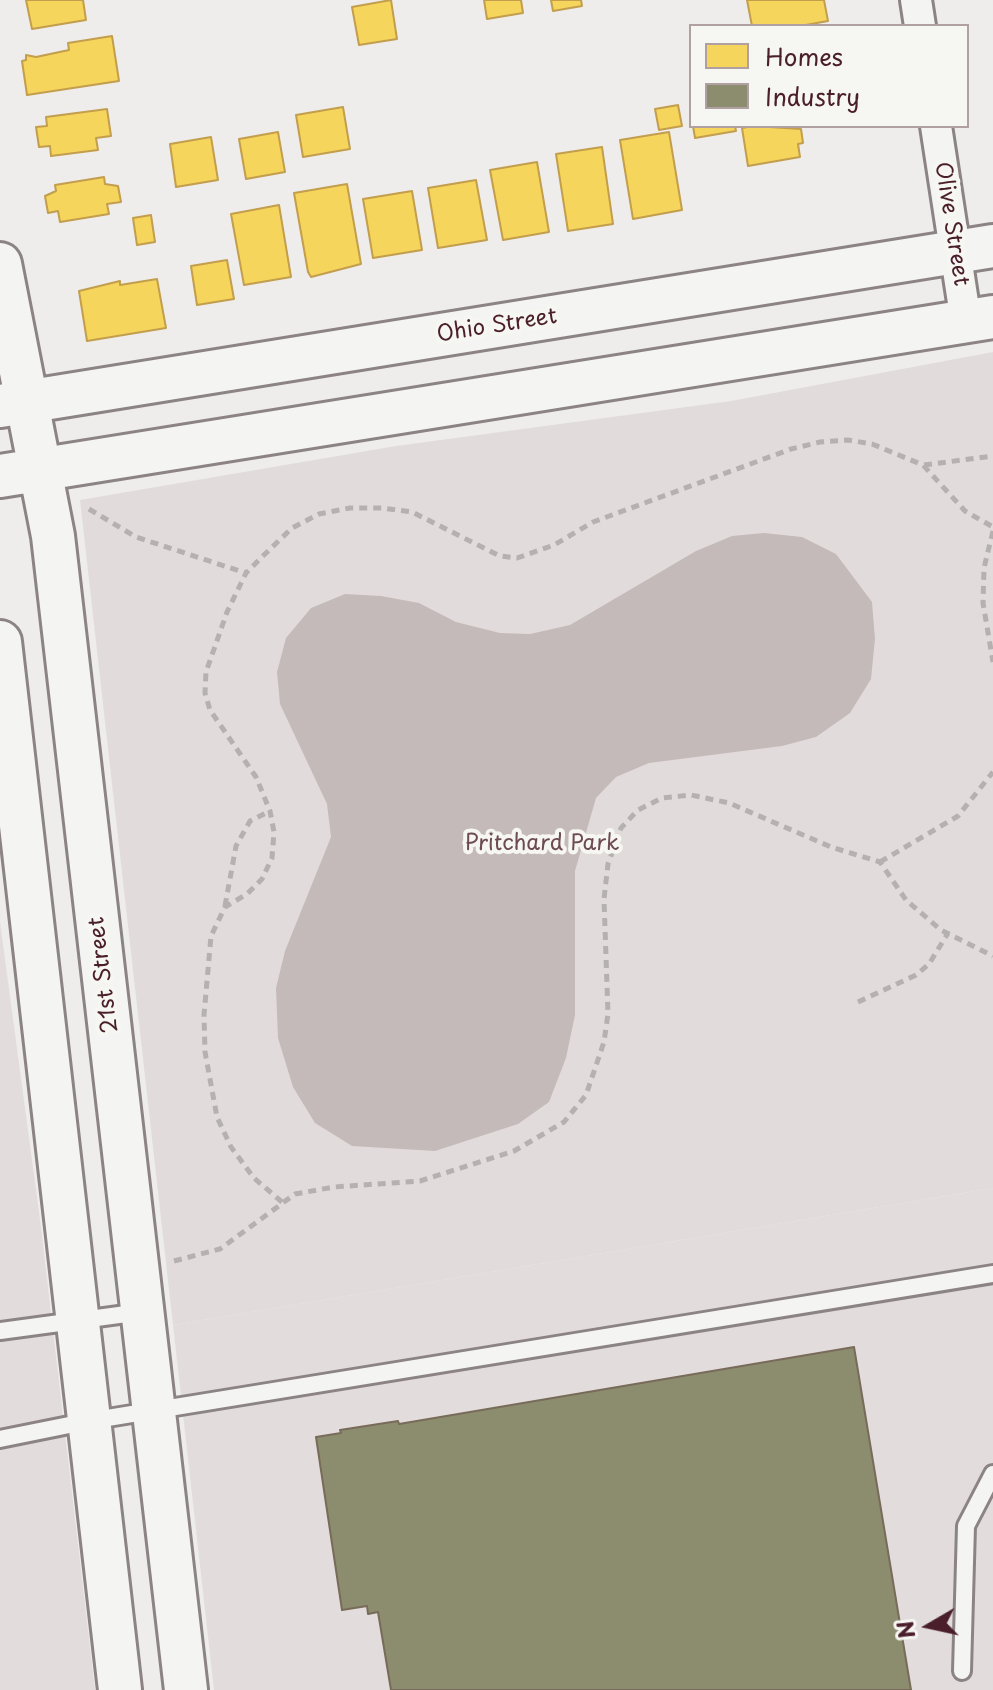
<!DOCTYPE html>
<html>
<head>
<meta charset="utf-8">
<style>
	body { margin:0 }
	#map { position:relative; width:993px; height:1690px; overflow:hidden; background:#eeedeb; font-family:"Playpen Sans",sans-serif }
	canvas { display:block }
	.legend { position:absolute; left:689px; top:24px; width:280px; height:104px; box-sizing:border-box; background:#f6f6f2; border:2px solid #b1a0a2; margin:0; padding:10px 14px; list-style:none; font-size:24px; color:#4a1f2b }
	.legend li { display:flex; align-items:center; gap:16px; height:40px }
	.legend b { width:40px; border:2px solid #b1a0a2 }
	.north { position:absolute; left:889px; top:1586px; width:80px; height:80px; -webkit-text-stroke:6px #f6f6f2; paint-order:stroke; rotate:261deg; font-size:22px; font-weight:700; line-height:32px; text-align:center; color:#4a1f2b }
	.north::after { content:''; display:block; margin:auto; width:28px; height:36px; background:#4a1f2b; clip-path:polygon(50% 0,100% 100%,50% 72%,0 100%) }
</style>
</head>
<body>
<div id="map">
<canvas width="993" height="1690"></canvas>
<ul class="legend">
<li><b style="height:22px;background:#f6d55c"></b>Homes</li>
<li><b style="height:22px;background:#8c8c6e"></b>Industry</li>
</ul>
<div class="north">N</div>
</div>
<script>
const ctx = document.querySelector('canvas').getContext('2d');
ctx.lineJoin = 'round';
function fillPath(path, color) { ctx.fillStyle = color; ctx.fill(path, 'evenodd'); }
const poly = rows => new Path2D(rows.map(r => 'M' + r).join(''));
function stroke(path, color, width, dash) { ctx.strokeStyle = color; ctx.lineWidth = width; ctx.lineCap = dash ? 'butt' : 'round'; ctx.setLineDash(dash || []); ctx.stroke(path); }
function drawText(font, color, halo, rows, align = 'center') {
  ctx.font = font + ' "Playpen Sans",sans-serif'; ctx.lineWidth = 8; ctx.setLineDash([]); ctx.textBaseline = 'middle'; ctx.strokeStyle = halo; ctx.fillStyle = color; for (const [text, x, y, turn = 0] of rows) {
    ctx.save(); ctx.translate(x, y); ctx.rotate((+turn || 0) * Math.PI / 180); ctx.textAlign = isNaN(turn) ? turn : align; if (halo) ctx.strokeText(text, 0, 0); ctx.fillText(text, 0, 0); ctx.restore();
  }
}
fillPath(poly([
	[0,922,41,1227,95,1690,0,1690],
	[993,1188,993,1690,214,1690,173,1325]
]), '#e2dddc');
fillPath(poly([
	[993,352,993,1188,173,1325,80,500,396,446,731,401]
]), '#e1dcdb');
fillPath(poly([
	[764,533,802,537,836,554,872,602,875,639,871,679,850,713,816,737,782,746,649,763,616,777,596,798,575,871,575,1015,566,1058,549,1102,518,1124,435,1151,352,1146,315,1123,293,1087,278,1038,276,988,285,951,331,837,327,804,280,704,277,672,286,638,311,608,345,594,381,596,419,603,456,622,500,633,530,634,570,625,696,551,732,536]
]), '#c5baba');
const homes = poly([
	[26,0,83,0,86,20,32,29,26,0],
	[391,0,397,39,359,45,352,7,391,0],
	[484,0,521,0,523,13,487,19,484,0],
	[551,0,581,0,582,6,553,11,551,0],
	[747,0,824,0,828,21,800,26,752,26,747,0],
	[112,36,119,81,27,95,22,61,26,60,26,55,36,57,69,50,68,43,112,36],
	[678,105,682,126,659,130,655,109,678,105],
	[343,107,350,149,303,157,296,115,343,107],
	[107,109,111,136,96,138,98,150,51,156,50,146,39,147,36,127,47,126,46,117,107,109],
	[693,126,735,126,736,131,695,138,693,126],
	[753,126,801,129,803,143,798,144,800,157,748,166,742,128,753,126],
	[278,132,285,172,246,179,239,139,278,132],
	[669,132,682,210,633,219,620,140,669,132],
	[211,137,218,180,176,187,170,144,211,137],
	[602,147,613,224,568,231,556,154,602,147],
	[537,162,549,232,503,240,490,170,537,162],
	[104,177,105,184,118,186,121,202,107,204,109,214,60,222,58,211,48,213,45,196,56,191,55,185,104,177],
	[476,180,487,240,438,248,428,188,476,180],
	[347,184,361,264,311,277,308,272,294,193,347,184],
	[412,191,422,250,373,258,363,199,412,191],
	[279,205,291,277,244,285,231,214,279,205],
	[151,215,155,242,137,245,133,218,151,215],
	[227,260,234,299,197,305,191,266,227,260],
	[157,279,166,328,87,341,79,291,120,281,120,285,157,279]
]);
fillPath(homes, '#f6d55c');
stroke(homes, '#c29e4d', 2);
const industry = poly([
	[854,1347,911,1690,391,1690,378,1612,368,1614,367,1606,342,1610,316,1437,341,1433,340,1430,398,1421,399,1424,854,1347]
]);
fillPath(industry, '#8c8c6e');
stroke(industry, '#786b5a', 2);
const lane = poly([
	[0,1331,141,1312],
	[0,1439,89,1421,993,1274],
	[962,1671,966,1526,993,1474]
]);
const street = poly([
	[916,0,920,26],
	[936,126,966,322]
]);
const secondary = poly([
	[0,264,53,536,186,1690],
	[0,406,993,246],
	[0,476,993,317],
	[0,642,120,1690]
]);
stroke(lane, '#8c8385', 22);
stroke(street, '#8c8385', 36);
stroke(secondary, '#8c8385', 48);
stroke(poly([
	[924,465,993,456],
	[89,509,136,537,246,573],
	[993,531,984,568,983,603,993,662],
	[880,862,958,816,993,772],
	[225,906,236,846,250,821,270,811],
	[858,1002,916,975,929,964,948,933],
	[282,1202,254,1178,231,1147,217,1117,205,1052,204,1015,211,936,225,907,247,894,262,879,272,858,274,832,270,811,256,777,210,710,205,693,206,672,227,612,246,573,265,554,292,528,319,514,350,508,382,508,412,512,500,556,517,558,554,545,593,522,791,449,820,442,848,440,872,444,923,465,965,511,993,527],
	[174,1261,220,1249,295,1194,334,1187,420,1181,514,1151,564,1122,586,1095,604,1042,608,1014,604,899,608,864,621,828,638,810,662,798,691,795,729,803,831,847,880,862,906,900,941,930,993,956]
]), '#b5b1b0', 5, [8, 6]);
stroke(lane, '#f4f4f2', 16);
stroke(street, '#f4f4f2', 30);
stroke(secondary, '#f4f4f2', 42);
drawText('22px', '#4a1f2b', '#f6f6f2', [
	["Olive Street",951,224,81],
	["Ohio Street",497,326,-9],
	["21st Street",104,975,-97]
]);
drawText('22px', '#6d4b54', '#f6f6f2', [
	["Pritchard Park",542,844]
]);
</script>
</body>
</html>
